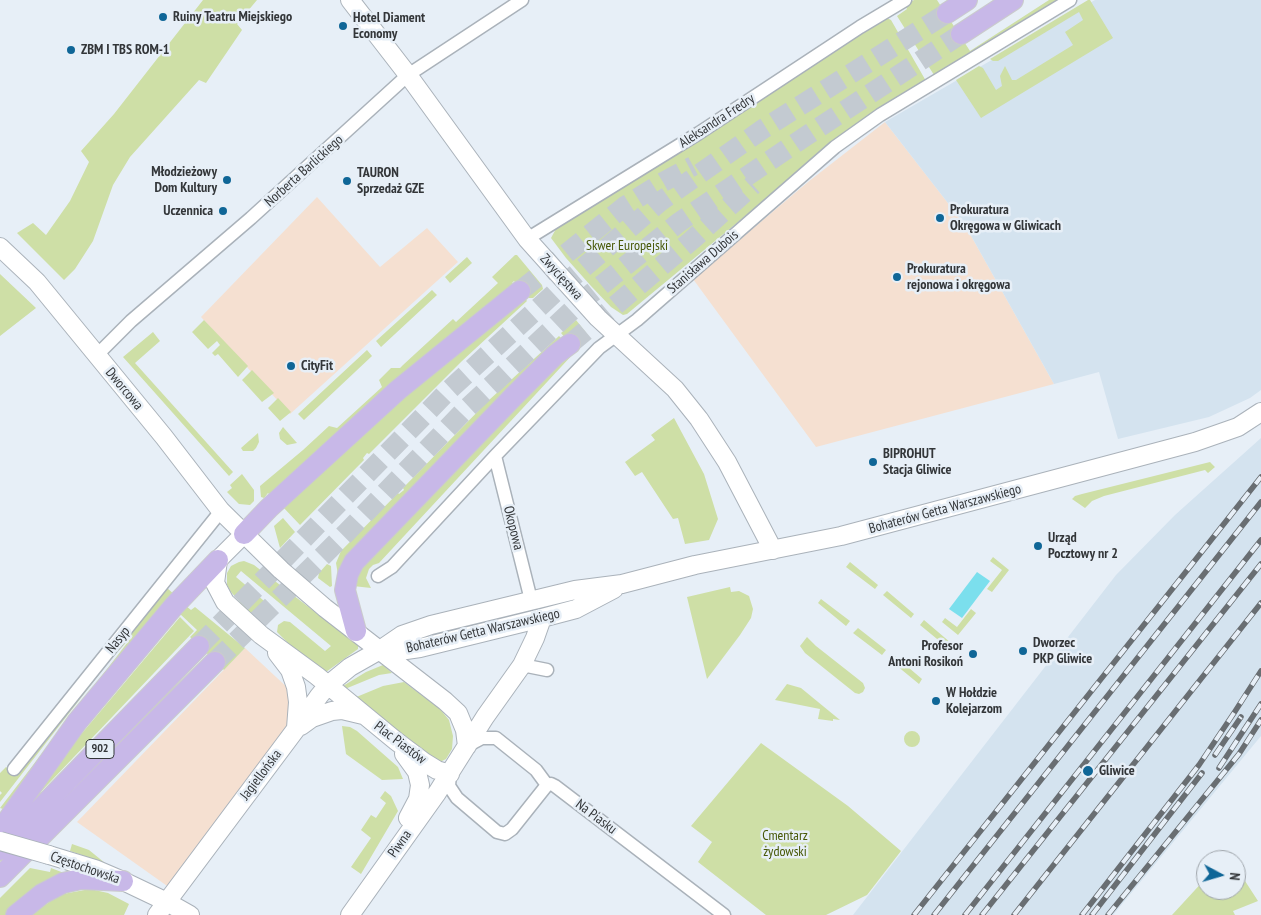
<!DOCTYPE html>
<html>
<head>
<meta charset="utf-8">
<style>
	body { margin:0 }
	#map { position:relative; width:1261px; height:915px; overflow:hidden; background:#e7eff7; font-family:"PT Sans Narrow",sans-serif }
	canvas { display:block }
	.north { position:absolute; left:1196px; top:850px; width:50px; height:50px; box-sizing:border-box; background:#e7eff7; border:1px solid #9fa5ab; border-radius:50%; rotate:96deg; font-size:14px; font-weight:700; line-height:20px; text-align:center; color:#333639 }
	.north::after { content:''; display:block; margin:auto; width:18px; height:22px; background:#0f6697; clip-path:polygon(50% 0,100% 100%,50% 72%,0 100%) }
</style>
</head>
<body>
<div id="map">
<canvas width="1261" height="915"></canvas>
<div class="north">N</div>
</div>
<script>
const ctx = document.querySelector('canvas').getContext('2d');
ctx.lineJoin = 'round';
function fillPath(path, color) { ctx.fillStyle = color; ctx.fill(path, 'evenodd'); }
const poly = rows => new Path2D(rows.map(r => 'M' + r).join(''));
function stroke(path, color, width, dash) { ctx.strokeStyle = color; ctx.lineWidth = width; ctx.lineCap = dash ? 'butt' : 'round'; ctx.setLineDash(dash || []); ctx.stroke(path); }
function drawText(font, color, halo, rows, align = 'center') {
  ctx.font = font + ' "PT Sans Narrow",sans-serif'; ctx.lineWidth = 5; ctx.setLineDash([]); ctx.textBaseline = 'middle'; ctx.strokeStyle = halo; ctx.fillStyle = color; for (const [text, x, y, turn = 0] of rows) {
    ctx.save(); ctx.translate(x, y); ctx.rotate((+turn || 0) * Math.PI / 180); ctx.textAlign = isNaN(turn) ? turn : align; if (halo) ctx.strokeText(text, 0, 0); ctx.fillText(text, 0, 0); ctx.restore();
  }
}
fillPath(poly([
	[885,122,965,225,1054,384,816,447,693,279,808,182],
	[317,197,380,267,427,228,458,262,290,414,201,317],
	[245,648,306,705,170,888,77,822]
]), '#f5e0d1');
fillPath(poly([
	[1095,0,1261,0,1261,390,1250,398,1209,417,1118,439,1099,372,1054,384,965,225,885,122],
	[1261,438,1261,736,1113,915,853,915,1116,575,1175,515]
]), '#d4e3ef');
fillPath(poly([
	[203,0,257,0,237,24,242,30,206,83,199,80,130,157,113,185,93,241,75,269,64,280,17,233,33,223,46,235,70,201,89,162,81,151,114,114],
	[914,0,937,0,970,51,1049,0,1058,0,934,75,897,16,907,9,905,5],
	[1088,0,1090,0,1113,38,981,118,956,80,979,66,983,68,996,90,1002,86,1000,76,1005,66,1012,80,1016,80,1073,45,1065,32,1083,20,1079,12,998,61,993,61,990,59],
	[885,17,891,20,926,81,814,159,627,314,623,315,611,307,591,286,566,258,551,238,557,227],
	[515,255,517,255,542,285,543,289,533,298,529,298,514,281,512,283,515,286,272,497,268,493,264,498,261,497,260,486,303,450,329,426,337,428,382,387,379,380,391,368,400,368,403,365,453,319,456,322,498,283,492,277],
	[467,257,472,263,450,283,445,277],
	[0,274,36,308,0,336],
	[432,290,437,295,381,347,376,341],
	[524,297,527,301,462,361,369,454,367,453,363,458,364,460,300,525,282,506,397,401],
	[204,320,248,366,238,377,218,354,215,356,212,353,220,345,217,341,208,349,192,332],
	[576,320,588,335,587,341,576,351,561,333],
	[153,332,160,341,135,363,233,472,229,476,123,357],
	[559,336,562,339,340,587,336,563,341,551,398,493,399,494,404,490,403,488,488,401],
	[570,348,574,353,379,563,373,565,369,569,366,578,371,588,353,586,356,574],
	[367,350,372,356,304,420,298,414],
	[252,370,274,393,262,402,242,380],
	[278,398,291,412,280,421,268,408],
	[674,418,704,474,718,519,709,540,685,544,678,518,673,519,642,472,635,476,625,462,655,440,651,435],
	[283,427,297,443,287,445,280,439,279,433],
	[258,433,259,442,256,448,253,451,243,451,241,448],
	[1210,462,1215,467,1208,473,1205,470,1104,496,1092,501,1085,508,1072,499,1075,496,1082,494],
	[242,474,254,490,254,501,250,505,239,504,227,492,232,488,230,485],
	[283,518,295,532,280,548,274,526],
	[993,557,1009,570,992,592,987,589,1002,570,990,561],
	[244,561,254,565,358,645,358,649,326,672,291,646,277,632,278,625,284,621,290,622,325,651,331,646,241,571,236,577,270,606,274,614,269,622,264,623,246,609,231,592,227,585,227,573,231,566,239,562],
	[850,562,878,585,875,589,846,567],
	[327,564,331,566,332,586,330,587,318,578,319,573],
	[730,587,731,592,739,591,749,596,753,609,751,618,740,635,707,679,687,597],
	[167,588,175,595,122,654,3,809,0,808,134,634,112,658,0,802,0,795,2,793,0,791,0,773,6,767,16,775],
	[887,591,914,614,911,618,883,595],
	[821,599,850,621,846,626,818,603],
	[547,605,545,608,423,639,422,634],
	[186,606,191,610,195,607,245,648,224,670,190,637,197,630,179,613],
	[971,609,976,613,958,635,942,622,945,618,957,627],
	[180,617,194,631,32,801,34,802,187,643,189,645,31,810,24,802],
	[924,620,951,643,948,648,920,625],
	[858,628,886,650,882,655,853,633],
	[807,637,816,646,863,683,865,688,863,692,859,694,855,693,805,653,800,646],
	[895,656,922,679,919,684,891,661],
	[383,665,392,673,379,675,345,689,343,686,366,672],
	[404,682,440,709,449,720,453,736,452,749,446,759,442,761,434,762,354,698,383,686],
	[787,684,801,688,840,720,833,719,833,721,818,719,820,709,775,700],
	[342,726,350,727,357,731,398,767,403,779,382,780,346,754],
	'904 739a8 8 0 1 1 16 0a8 8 0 1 1-16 0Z',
	[761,743,848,806,901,851,867,895,826,915,766,915,698,862,712,842,691,826],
	[385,791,391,796,398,811,361,874,351,867,371,838,361,830,371,815,376,818,386,803,380,798],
	[72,844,89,850,105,863,70,851],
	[1236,867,1258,901,1233,911,1235,915,1172,915,1206,878,1206,890,1236,890],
	[30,868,50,872,51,868,64,873,39,886,5,915,0,915,0,898],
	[90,889,108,893,129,904,124,915,31,915,52,900,63,894]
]), '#cedfa6');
fillPath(poly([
	[977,572,990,581,962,618,949,609]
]), '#7bdfed');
stroke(poly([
	[520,291,625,206,663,182,693,166],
	[570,344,692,240,753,185],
	[199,646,448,391,561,287,661,201,763,129,947,13],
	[215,662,345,534,464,411,582,301,678,223,806,136,961,34]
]), '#c3cad1', 20, [20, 10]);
const street = poly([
	[527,239,699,133,860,27,905,0],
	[96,356,131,321,251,218,408,75,522,0],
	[495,456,531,600],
	[378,576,392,567,495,456,599,348,637,320,835,147,880,115,1070,0],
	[522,665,547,670],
	[467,746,482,738,496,738,536,770,547,785],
	[14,769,221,511],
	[450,774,449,786,457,798,497,832,505,834,512,829,547,785],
	[547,785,551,784,555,786,724,915]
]);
const secondary = poly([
	[350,0,408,75,527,239,598,318,675,389,699,419,727,462,773,550],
	[0,247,37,282,164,437,221,511,281,570,325,608,445,701,458,713,465,730,467,746],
	[244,534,218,560,215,583,225,602,261,635,317,676,396,741,424,762,437,770,450,774],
	[380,650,399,651,420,648,542,618,576,609,614,589],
	[277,653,290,670,296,687,298,702,296,728],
	[301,726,312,718,332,711,342,710,363,715],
	[404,754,417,772,420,785,418,799,408,818],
	[49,855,95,869,123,881,167,902,190,915],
	[157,915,296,729,319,696,328,685,350,667,380,650,402,635,431,625,575,590,622,584,695,565,841,536,1195,442,1238,427,1261,412],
	[350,915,437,793,485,717,522,665,535,638,542,618]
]);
const primary = poly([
	[947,13,967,0],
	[961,34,1013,0],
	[244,534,269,508,398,390,520,291],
	[356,631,345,590,348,574,354,562,514,396,555,355,570,344],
	[0,831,77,722,174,606,218,560],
	[0,850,199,646],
	[0,877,215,662],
	[16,915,42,894,63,883,81,879,123,881]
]);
stroke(street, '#aab2ba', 15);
stroke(secondary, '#aab2ba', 20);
stroke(primary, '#cacbcc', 22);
stroke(street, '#fff', 12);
stroke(secondary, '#fff', 18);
stroke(primary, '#c8b8e8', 20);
const rail = poly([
	[1215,755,1241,717],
	[1219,768,1261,704],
	[914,915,1261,477],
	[934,915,1261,502],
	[965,915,1261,540],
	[982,915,1261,564],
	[1014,915,1261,603],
	[1082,915,1199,765,1234,713,1261,671],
	[1092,915,1202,773],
	[1108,915,1239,754,1261,720]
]);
stroke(rail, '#696e72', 5.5);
stroke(rail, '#e7eff7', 4, [11]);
const secondaryBridge = poly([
	[0,841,49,855]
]);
stroke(secondaryBridge, '#aab2ba', 20, []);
stroke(secondaryBridge, '#fff', 18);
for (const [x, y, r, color] of [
	[163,17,5,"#0f6697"],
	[343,26,5,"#0f6697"],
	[71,50,5,"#0f6697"],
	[227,180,5,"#0f6697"],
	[347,181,5,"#0f6697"],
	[223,211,5,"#0f6697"],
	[940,218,5,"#0f6697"],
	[897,277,5,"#0f6697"],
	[291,366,5,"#0f6697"],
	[873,462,5,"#0f6697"],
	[1038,546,5,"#0f6697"],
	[1023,651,5,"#0f6697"],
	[973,654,5,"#0f6697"],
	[936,701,5,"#0f6697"],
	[1088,771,6,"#0f6697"]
]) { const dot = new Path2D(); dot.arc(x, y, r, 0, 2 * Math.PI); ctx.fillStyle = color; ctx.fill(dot); stroke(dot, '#e7eff7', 2); }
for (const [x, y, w] of [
	[100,749,28]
]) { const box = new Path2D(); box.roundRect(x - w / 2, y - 9.5, w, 19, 4); ctx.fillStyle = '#e7eff7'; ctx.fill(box); stroke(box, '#333639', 1); }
drawText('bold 12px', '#333639', null, [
	["902",100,749]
]);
drawText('bold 14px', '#333639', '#e7eff7', [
	["Ruiny Teatru Miejskiego",173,17],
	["Hotel Diament",353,18],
	["Economy",353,34],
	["ZBM I TBS ROM-1",81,50],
	["Młodzieżowy",217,172,"right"],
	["Dom Kultury",217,188,"right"],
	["TAURON",357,173],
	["Sprzedaż GZE",357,189],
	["Prokuratura",950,210],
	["Okręgowa w Gliwicach",950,226],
	["Uczennica",213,211,"right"],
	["Prokuratura",907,269],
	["rejonowa i okręgowa",907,285],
	["CityFit",301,366],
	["BIPROHUT",883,454],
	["Stacja Gliwice",883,470],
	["Urząd",1048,538],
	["Pocztowy nr 2",1048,554],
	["Dworzec",1033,643],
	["PKP Gliwice",1033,659],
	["Profesor",963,646,"right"],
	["Antoni Rosikoń",963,662,"right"],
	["W Hołdzie",946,693],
	["Kolejarzom",946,709],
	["Gliwice",1099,771]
], 'left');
drawText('14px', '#333639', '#e7eff7', [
	["Aleksandra Fredry",717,121,-33],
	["Norberta Barlickiego",304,171,-42],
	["Stanisława Dubois",703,262,-41],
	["Zwycięstwa",561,277,48],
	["Dworcowa",124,389,50],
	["Bohaterów Getta Warszawskiego",945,509,-15],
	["Okopowa",513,528,76],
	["Bohaterów Getta Warszawskiego",483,631,-13],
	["Nasyp",118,640,-51],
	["Plac Piastów",400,743,37],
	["Jagiellońska",261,775,-53],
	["Na Piasku",596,817,37],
	["Piwna",400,844,-55],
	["Częstochowska",85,868,19]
]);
drawText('14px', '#475806', '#e7eff7', [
	["Skwer Europejski",627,246],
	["Cmentarz",785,836],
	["żydowski",785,852]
]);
</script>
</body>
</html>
